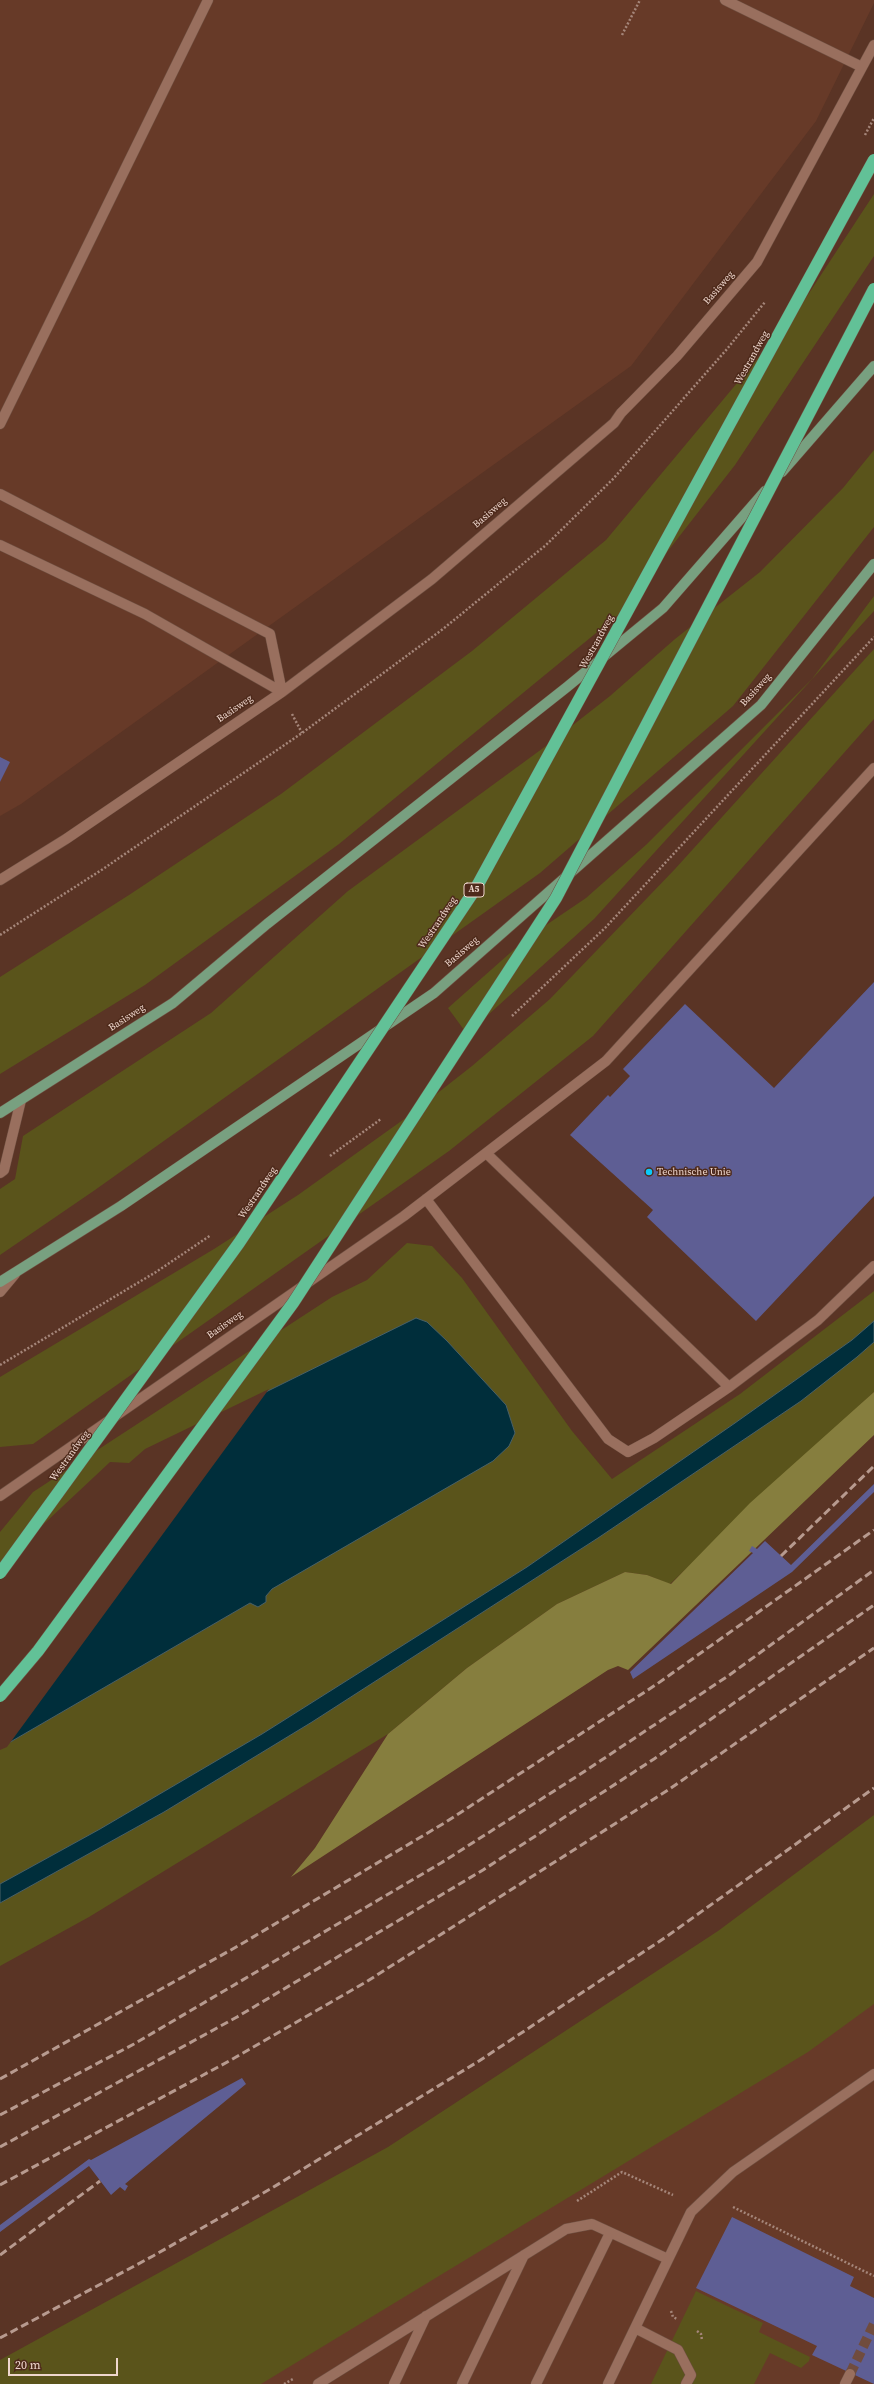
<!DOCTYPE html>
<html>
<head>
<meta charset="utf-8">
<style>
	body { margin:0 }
	#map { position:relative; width:874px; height:2384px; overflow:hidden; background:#5a3425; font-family:"Source Serif 4",serif }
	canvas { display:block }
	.scale { position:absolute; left:8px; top:2358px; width:110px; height:18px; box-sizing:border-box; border:2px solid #efd7ce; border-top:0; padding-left:5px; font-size:12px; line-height:14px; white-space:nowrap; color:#efd7ce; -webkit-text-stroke:3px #4e2a1b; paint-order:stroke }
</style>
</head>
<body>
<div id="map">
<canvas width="874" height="2384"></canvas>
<div class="scale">20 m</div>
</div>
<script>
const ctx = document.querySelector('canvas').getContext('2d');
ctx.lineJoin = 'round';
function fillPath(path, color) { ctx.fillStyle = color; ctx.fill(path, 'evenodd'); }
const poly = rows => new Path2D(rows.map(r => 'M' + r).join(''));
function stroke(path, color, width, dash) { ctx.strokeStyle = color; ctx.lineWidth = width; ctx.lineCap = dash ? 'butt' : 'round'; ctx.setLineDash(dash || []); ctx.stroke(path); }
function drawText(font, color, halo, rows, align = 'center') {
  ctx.font = font + ' "Source Serif 4",serif'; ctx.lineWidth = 3; ctx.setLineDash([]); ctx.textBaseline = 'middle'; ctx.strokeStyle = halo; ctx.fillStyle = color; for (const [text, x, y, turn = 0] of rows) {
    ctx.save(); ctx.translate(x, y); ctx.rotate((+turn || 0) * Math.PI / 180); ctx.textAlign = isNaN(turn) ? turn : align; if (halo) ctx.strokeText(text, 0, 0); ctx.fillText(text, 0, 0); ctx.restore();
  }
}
fillPath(poly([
	[0,0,874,0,874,3,816,121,631,366,21,804,0,816],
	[874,1956,874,2384,24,2384]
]), '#673a28');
fillPath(poly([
	[874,194,874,256,735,465,618,615,339,844,145,985,0,1074,0,977,129,895,281,794,472,651,606,540,798,310],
	[874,450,874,527,733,706,540,873,95,1190,0,1255,0,1189,15,1179,23,1136,211,1013,348,891,550,743,610,696,675,639,760,572,843,488],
	[874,596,874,611,594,919,467,1034,448,1008,527,938,586,898,647,844,812,679],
	[874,649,874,719,593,1036,449,1151,33,1444,0,1447,0,1377,214,1249,298,1195,407,1117,472,1066,550,999,675,869],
	[407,1243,432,1246,462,1278,572,1431,612,1479,740,1394,874,1291,874,1321,852,1340,735,1423,527,1567,262,1734,100,1829,0,1884,0,1748,250,1603,258,1606,272,1589,515,1433,506,1405,447,1341,416,1318,146,1451,0,1568,0,1532,33,1492,332,1297,367,1280],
	[874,1342,874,1392,670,1584,647,1575,625,1572,557,1604,467,1668,388,1734,89,1917,0,1966,0,1903,164,1812,312,1722,598,1538,801,1401],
	[874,1815,874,2004,808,2052,261,2384,0,2384,0,2360,388,2147,718,1931],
	[696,2291,763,2323,759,2332,810,2357,809,2361,801,2368,770,2353,754,2384,651,2384]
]), '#5a541b');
fillPath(poly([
	[874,1392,874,1435,628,1670,618,1666,608,1670,291,1877,315,1848,388,1734,467,1668,557,1604,625,1572,647,1575,671,1584,750,1503]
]), '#867e3e');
const water = poly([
	[416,1318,427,1322,447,1341,506,1405,515,1433,509,1446,493,1461,272,1589,266,1596,266,1602,258,1607,250,1603,0,1748,130,1465,146,1451,416,1318],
	[874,1321,874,1342,857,1357,801,1401,598,1538,312,1722,164,1812,0,1903,0,1884,100,1829,262,1734,527,1567,735,1423,852,1340,874,1321]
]);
fillPath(water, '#002e3b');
stroke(water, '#486167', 1);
fillPath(poly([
	[269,1389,7,1747,0,1750,0,1565,110,1462,129,1463,145,1449]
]), '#5a3425');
fillPath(poly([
	[0,757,10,762,0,782],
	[874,982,874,1196,756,1321,647,1217,653,1210,570,1135,608,1095,610,1097,630,1076,623,1069,685,1004,774,1088],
	[874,1484,874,1492,792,1572,633,1679,630,1672,753,1553,749,1551,752,1546,757,1549,765,1541,791,1565],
	[242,2078,246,2084,125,2184,128,2186,125,2191,120,2187,111,2195,89,2166,0,2232,0,2225,89,2159,91,2160],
	[732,2217,854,2277,850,2286,874,2298,874,2384,812,2355,817,2346,696,2288]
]), '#5e5e94');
stroke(poly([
	[850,2374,874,2324]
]), '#704c3e', 10, [10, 5]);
const minor = poly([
	[725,0,862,67],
	[0,424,208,0],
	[0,494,270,634,282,692],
	[0,545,145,614,282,692],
	[0,880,66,839,282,692,432,579,614,423,621,413,677,356,757,262,874,45],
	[486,1153,729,1387],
	[0,1173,4,1170,21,1100],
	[426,1199,608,1439,628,1452,654,1438,729,1387,818,1320,874,1266],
	[0,1292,15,1274],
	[0,1496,404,1216,606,1061,874,768],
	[635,2328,678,2350,691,2375,686,2384],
	[318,2384,566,2229,592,2224,668,2259],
	[394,2384,426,2316],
	[462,2384,524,2255],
	[536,2384,610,2233],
	[608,2384,691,2212,733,2172,874,2074],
	[845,2384,850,2374]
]);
const major = poly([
	[782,472,874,366],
	[0,1113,173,1003,267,924,567,687,663,608,765,491],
	[0,1282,121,1206,434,993,761,705,874,564]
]);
stroke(minor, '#6f5042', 11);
stroke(major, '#6f5042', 11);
stroke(poly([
	[622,35,640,0],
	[865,135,874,118],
	[292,714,302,733],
	[0,935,103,869,302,733,443,629,546,545,613,479,727,349,765,302],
	[512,1016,605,928,874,637],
	[330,1156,381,1119],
	[0,1365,156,1272,211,1235],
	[577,2201,622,2172,673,2195],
	[733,2207,874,2276],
	[671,2311,673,2317,677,2319],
	[697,2331,701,2334,702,2340],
	[284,2384,293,2379]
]), '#a5867a', 2.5, [2, 2]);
stroke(minor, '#996f5e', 10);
stroke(major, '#78a080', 10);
stroke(poly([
	[781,1556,874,1466],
	[0,2079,238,1946,446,1822,657,1684,874,1530],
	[0,2115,134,2044,441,1863,579,1775,728,1676,874,1570],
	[0,2147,237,2017,483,1870,654,1759,874,1605],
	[0,2185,231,2060,366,1982,668,1790,874,1648],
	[0,2255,100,2181],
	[0,2338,153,2256,272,2188,479,2061,666,1937,874,1788]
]), '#b79a8f', 3, [8, 4]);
const highwayBridge = poly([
	[0,1573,239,1243,476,888,874,160],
	[0,1696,38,1651,293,1303,556,898,874,289]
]);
stroke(highwayBridge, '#6f5042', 13, []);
stroke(highwayBridge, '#62c197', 12);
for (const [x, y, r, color] of [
	[649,1172,4,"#0acafa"]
]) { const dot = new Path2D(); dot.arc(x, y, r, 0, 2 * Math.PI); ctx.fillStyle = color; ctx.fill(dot); stroke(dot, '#4e2a1b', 1.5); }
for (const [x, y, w] of [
	[474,890,20]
]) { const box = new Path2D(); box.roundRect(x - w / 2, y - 7, w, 14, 3); ctx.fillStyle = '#4e2a1b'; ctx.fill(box); stroke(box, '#efd7ce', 1); }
drawText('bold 9px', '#efd7ce', null, [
	["A5",474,890]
]);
drawText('10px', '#efd7ce', '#4e2a1b', [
	["Basisweg",719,288,-49],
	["Westrandweg",752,358,-61],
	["Basisweg",490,513,-41],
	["Westrandweg",597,642,-61],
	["Basisweg",756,690,-48],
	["Basisweg",235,709,-34],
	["Westrandweg",438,923,-56],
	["Basisweg",462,952,-41],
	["Basisweg",127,1018,-33],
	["Westrandweg",258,1193,-56],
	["Basisweg",225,1325,-35],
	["Westrandweg",70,1456,-54]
]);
drawText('10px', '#efd7ce', '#4e2a1b', [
	["Technische Unie",657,1172]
], 'left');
</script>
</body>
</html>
